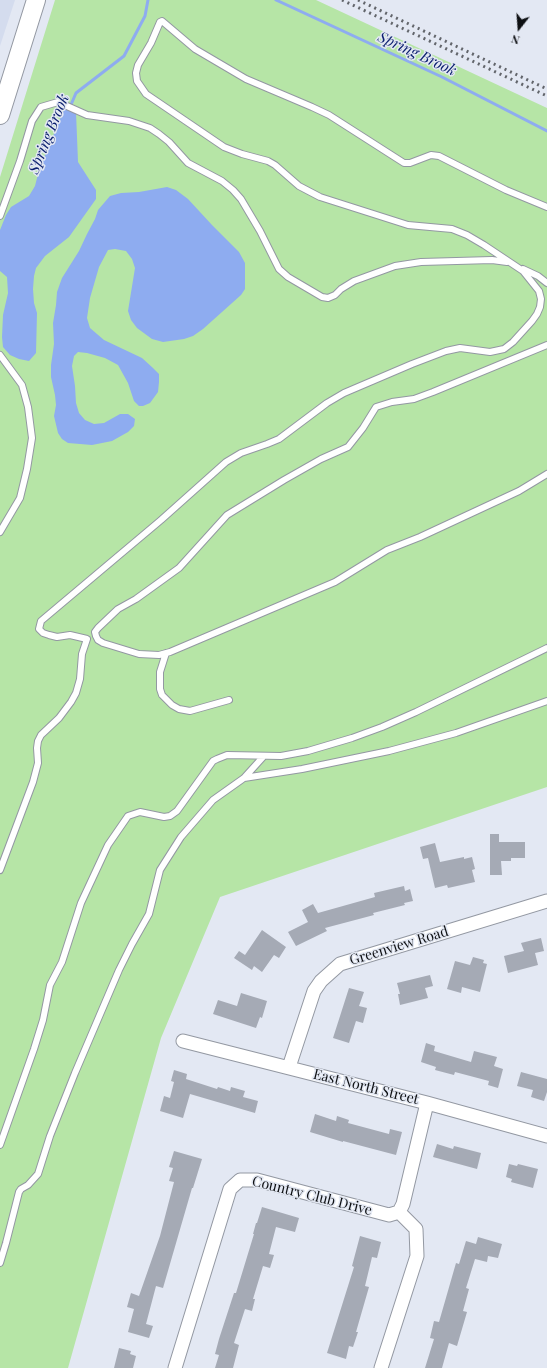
<!DOCTYPE html>
<html>
<head>
<meta charset="utf-8">
<style>
	body { margin:0 }
	#map { position:relative; width:547px; height:1368px; overflow:hidden; background:#e3e8f3; font-family:"Playfair Display",serif }
	canvas { display:block }
	.north { position:absolute; left:499px; top:8px; width:40px; height:40px; -webkit-text-stroke:3px #e3e8f3; paint-order:stroke; rotate:197deg; font-size:11px; font-weight:700; line-height:16px; text-align:center; color:#0d0f12 }
	.north::after { content:''; display:block; margin:auto; width:14px; height:18px; background:#0d0f12; clip-path:polygon(50% 0,100% 100%,50% 72%,0 100%) }
</style>
</head>
<body>
<div id="map">
<canvas width="547" height="1368"></canvas>
<div class="north">N</div>
</div>
<script>
const ctx = document.querySelector('canvas').getContext('2d');
ctx.lineJoin = 'round';
function fillPath(path, color) { ctx.fillStyle = color; ctx.fill(path, 'evenodd'); }
const poly = rows => new Path2D(rows.map(r => 'M' + r).join(''));
function stroke(path, color, width, dash) { ctx.strokeStyle = color; ctx.lineWidth = width; ctx.lineCap = dash ? 'butt' : 'round'; ctx.setLineDash(dash || []); ctx.stroke(path); }
function drawText(font, color, halo, rows, align = 'center') {
  ctx.font = font + ' "Playfair Display",serif'; ctx.lineWidth = 3; ctx.setLineDash([]); ctx.textBaseline = 'middle'; ctx.strokeStyle = halo; ctx.fillStyle = color; for (const [text, x, y, turn = 0] of rows) {
    ctx.save(); ctx.translate(x, y); ctx.rotate((+turn || 0) * Math.PI / 180); ctx.textAlign = isNaN(turn) ? turn : align; if (halo) ctx.strokeText(text, 0, 0); ctx.fillText(text, 0, 0); ctx.restore();
  }
}
fillPath(poly([
	[0,0,15,0,0,46]
]), '#d4dcee');
fillPath(poly([
	[55,0,316,0,547,108,547,787,220,897,161,1038,68,1368,0,1368,0,177]
]), '#b6e5a6');
fillPath(poly([
	[65,107,76,112,78,162,96,190,96,199,69,237,45,256,36,268,34,276,33,289,34,303,37,313,36,353,29,361,19,359,10,355,3,347,2,337,3,315,8,293,7,277,0,271,0,230,6,215,11,207,29,196,35,186,39,170],
	[167,187,176,190,188,199,212,225,239,252,245,263,245,289,241,295,203,329,193,336,184,339,163,342,152,339,137,328,131,320,128,311,135,268,132,259,126,251,115,249,108,250,99,267,90,298,87,318,90,328,104,340,142,358,153,368,159,374,159,382,158,392,150,403,143,406,139,406,134,401,128,383,118,365,105,358,87,353,78,352,74,356,72,366,75,386,76,403,79,413,85,420,94,424,104,423,120,414,128,414,135,419,134,426,128,432,112,441,92,445,68,443,62,439,58,433,54,416,56,405,55,395,51,377,51,365,54,344,53,323,56,305,57,292,62,278,79,251,87,234,95,219,98,210,110,196,121,193,139,192]
]), '#8eacf0');
stroke(poly([
	[276,0,442,77,547,131],
	[70,107,76,93,124,56,145,16,148,0]
]), '#8eacf0', 3);
fillPath(poly([
	[490,834,499,834,499,842,525,842,525,858,511,858,511,861,501,861,502,875,490,875],
	[435,843,440,862,464,857,464,859,472,857,475,869,472,870,475,882,448,888,447,885,435,888,428,858,423,859,420,847],
	[404,886,405,891,410,889,413,901,404,903,405,905,373,913,374,915,325,928,327,931,296,946,288,932,308,922,302,910,313,904,318,913,375,897,374,893],
	[262,930,286,947,279,958,274,955,262,972,254,966,252,970,234,958,239,951,245,955],
	[541,938,544,951,535,953,538,965,508,973,504,956,524,951,521,943],
	[473,957,484,960,483,963,487,964,480,992,462,987,461,993,447,989,455,961,470,965],
	[430,975,433,986,425,988,428,998,400,1005,398,994,400,994,397,983],
	[349,988,364,992,359,1006,367,1008,363,1023,356,1021,349,1043,333,1038],
	[241,993,267,1001,262,1018,260,1017,256,1028,213,1014,218,1000,237,1006],
	[426,1043,435,1046,434,1051,471,1062,474,1051,497,1057,494,1066,503,1069,498,1088,488,1085,489,1081,455,1072,454,1075,435,1070,436,1067,421,1062],
	[174,1070,187,1074,186,1079,217,1089,218,1087,230,1091,231,1087,245,1091,243,1097,258,1101,255,1113,190,1094,183,1118,160,1111,164,1096,170,1098,174,1082,171,1081],
	[521,1072,547,1079,547,1092,544,1101,531,1097,533,1090,517,1086],
	[315,1114,336,1121,337,1116,349,1120,348,1123,389,1134,390,1129,402,1132,396,1155,343,1141,343,1142,310,1132],
	[437,1144,453,1149,454,1146,481,1153,477,1169,433,1157],
	[174,1151,202,1159,193,1188,192,1188,163,1288,156,1286,146,1324,153,1326,149,1338,128,1332,134,1309,127,1307,131,1293,139,1296,160,1236,174,1182,169,1181,173,1168,169,1167],
	[509,1164,517,1166,518,1164,538,1169,533,1188,511,1182,512,1179,506,1177],
	[262,1207,299,1218,295,1232,276,1227,269,1254,274,1255,270,1268,263,1266,253,1299,255,1299,252,1311,245,1309,234,1343,239,1345,233,1368,215,1368,219,1355,215,1354,219,1339,234,1293,236,1293,254,1234,253,1234,256,1223,257,1223],
	[360,1236,381,1242,377,1258,372,1257,365,1286,369,1287,356,1332,358,1332,353,1347,349,1346,346,1359,327,1353,354,1267,352,1266],
	[478,1237,502,1244,498,1258,488,1256,487,1262,475,1259,466,1288,469,1289,463,1311,467,1312,457,1346,449,1343,442,1368,425,1368,434,1339,430,1338,434,1321,439,1322,456,1263,459,1264,466,1241,476,1244],
	[119,1348,131,1351,130,1354,136,1356,133,1368,114,1368]
]), '#a5aab5');
const service = poly([
	[0,216,20,161,32,121,41,107,58,102,87,115,129,121,150,128,159,134,169,142,188,163,222,181,233,190,241,199,260,231,279,269,288,277,322,297,328,298,335,295,341,289,354,281,395,266,421,262,492,260,507,262],
	[523,269,538,276,547,283],
	[547,345,433,392,414,399,392,402,376,407,363,428,348,447,321,459,284,480,227,515,179,568,136,599,118,609,98,628,95,632,96,636,98,640,103,643,139,654,159,655,170,652,335,582,387,550,420,537,519,491,547,474],
	[0,355,22,385,28,407,32,438,27,469,20,498,0,532],
	[166,653,160,672,160,689,162,695,172,705,179,709,190,711,229,700],
	[244,778,263,757],
	[0,870,33,782,38,763,37,748,38,741,41,735,59,718,71,702,76,693,80,679,82,654,87,639,70,635,57,637,49,635,43,633,39,629,41,621,161,520,226,462,241,453,267,444,279,439,327,403,344,393,412,364,446,351,460,348,490,352,504,349,513,342,532,321,537,314,540,307,541,299,539,291,523,271,484,245,467,235,452,229,408,225,320,197,299,186,275,165,268,161,242,154,224,147,146,94,137,81,136,73,138,65,151,43,160,22,162,21,195,49,246,79,312,107,329,115,404,163,410,163,431,155,439,156,506,190,547,207],
	[0,1145,34,1049,43,1020,50,985,62,962,81,903,108,845,128,816,140,812,164,817,170,816,177,811,213,761,217,759,227,755,281,756,308,751,352,738,382,727,416,712,547,648],
	[0,1263,6,1243,19,1192,21,1189,28,1185,38,1174,50,1136,75,1073,119,970,132,944,149,914,160,870,181,837,213,800,244,778,302,769,389,751,456,733,547,701]
]);
const minor = poly([
	[183,1041,427,1103,547,1136],
	[289,1067,314,991,321,981,340,964,547,901],
	[175,1368,230,1189,240,1180,257,1180,389,1215,399,1212,403,1204,427,1103],
	[381,1368,417,1256,416,1229,399,1212]
]);
const secondary = poly([
	[0,115,36,0]
]);
stroke(service, '#9398a2', 8);
stroke(minor, '#9398a2', 15);
stroke(secondary, '#9398a2', 20);
stroke(service, '#fff', 6);
stroke(minor, '#fff', 13);
stroke(secondary, '#fff', 18);
stroke(poly([
	[342,0,547,96],
	[358,0,547,89]
]), '#62656b', 3, [2, 4]);
drawText('14px', '#0d0f12', '#e3e8f3', [
	["Greenview Road",399,946,-17],
	["East North Street",366,1087,14],
	["Country Club Drive",312,1196,14]
]);
drawText('italic 15px', '#0e2370', '#e3e8f3', [
	["Spring Brook",417,54,25],
	["Spring Brook",49,134,-68]
]);
</script>
</body>
</html>
